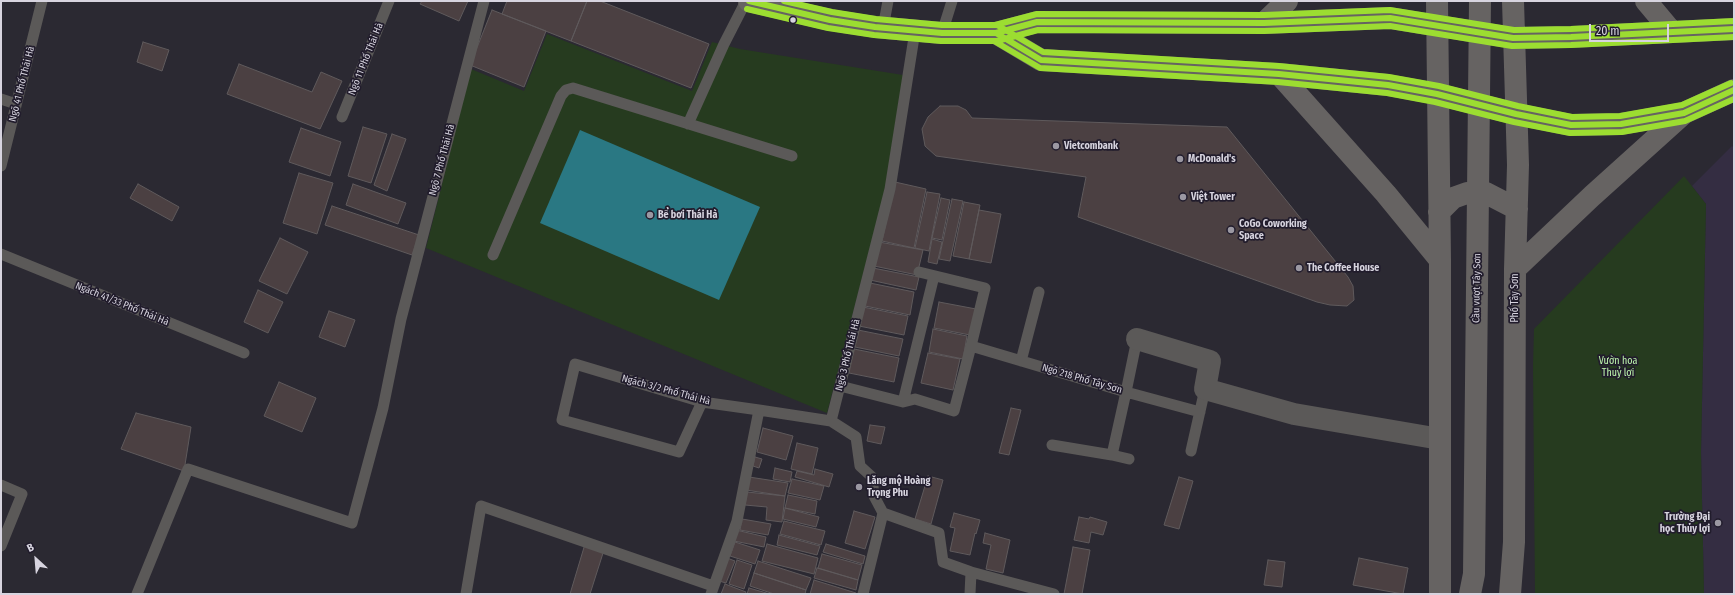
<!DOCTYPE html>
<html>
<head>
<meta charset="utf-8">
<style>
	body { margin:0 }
	#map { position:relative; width:1735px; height:595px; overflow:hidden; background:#2b2932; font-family:"Fira Sans Condensed",sans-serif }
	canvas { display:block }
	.frame { position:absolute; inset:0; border:2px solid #d7d4df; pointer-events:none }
	.north { position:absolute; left:16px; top:539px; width:40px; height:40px; -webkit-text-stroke:3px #211c2c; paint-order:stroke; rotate:334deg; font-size:11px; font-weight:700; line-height:16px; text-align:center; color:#d7d4df }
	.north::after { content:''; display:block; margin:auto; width:14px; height:18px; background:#d7d4df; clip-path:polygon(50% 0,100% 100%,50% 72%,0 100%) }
	.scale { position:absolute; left:1589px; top:24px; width:80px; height:18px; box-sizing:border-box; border:2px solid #d7d4df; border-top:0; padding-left:5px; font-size:12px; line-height:14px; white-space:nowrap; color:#d7d4df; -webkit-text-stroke:3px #211c2c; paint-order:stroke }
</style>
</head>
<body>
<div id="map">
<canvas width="1735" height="595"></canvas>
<div class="frame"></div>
<div class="north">B</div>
<div class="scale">20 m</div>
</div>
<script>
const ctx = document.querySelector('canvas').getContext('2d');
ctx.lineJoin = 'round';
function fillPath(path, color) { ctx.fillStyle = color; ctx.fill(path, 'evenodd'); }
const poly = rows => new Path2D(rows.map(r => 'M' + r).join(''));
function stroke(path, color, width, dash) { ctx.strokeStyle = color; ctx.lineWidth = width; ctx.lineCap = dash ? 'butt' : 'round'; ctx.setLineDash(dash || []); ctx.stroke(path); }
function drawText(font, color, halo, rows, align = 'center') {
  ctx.font = font + ' "Fira Sans Condensed",sans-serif'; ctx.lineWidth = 3.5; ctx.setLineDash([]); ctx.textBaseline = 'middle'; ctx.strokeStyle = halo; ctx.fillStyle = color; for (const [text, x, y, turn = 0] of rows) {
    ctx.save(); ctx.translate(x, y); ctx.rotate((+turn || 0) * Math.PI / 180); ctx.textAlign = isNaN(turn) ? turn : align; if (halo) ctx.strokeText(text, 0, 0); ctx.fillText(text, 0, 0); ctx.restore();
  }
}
fillPath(poly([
	[1732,146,1734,148,1734,594,1704,594,1701,452,1706,204,1692,186]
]), '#342d42');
fillPath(poly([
	[547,34,692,91,712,42,740,49,903,75,885,190,827,413,426,248,471,69,524,91],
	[1684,176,1706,204,1701,452,1704,594,1535,594,1533,366,1534,329]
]), '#263b1f');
fillPath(poly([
	[580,130,760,207,719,300,540,223]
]), '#2a7883');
const building = poly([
	[422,1,468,1,459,21,420,4,422,1],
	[507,1,587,1,571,41,502,14,507,1],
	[587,1,600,1,709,44,691,88,571,41,587,1],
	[492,10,546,31,524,87,470,65,492,10],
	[143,42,169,50,162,71,137,62,143,42],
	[239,64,312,92,321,72,342,81,320,129,227,94,239,64],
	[940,106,958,106,966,110,972,118,1227,127,1348,277,1353,286,1354,300,1347,306,1330,305,1317,302,1078,217,1086,177,936,156,925,146,922,129,928,117,940,106],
	[363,127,387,134,371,183,348,176,363,127],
	[301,128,341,142,330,176,289,162,301,128],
	[392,134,406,139,387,191,374,185,392,134],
	[299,173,333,183,317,234,283,223,299,173],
	[895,182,926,189,914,248,882,241,895,182],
	[138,184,179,207,172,221,130,198,138,184],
	[353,184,406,203,398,224,346,205,353,184],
	[927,192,940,194,929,251,915,248,927,192],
	[941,198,950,200,942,240,932,238,941,198],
	[952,199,963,201,950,261,939,259,952,199],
	[964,202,980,205,969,259,953,256,964,202],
	[332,206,419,235,412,255,325,225,332,206],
	[979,210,1001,214,991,263,969,259,979,210],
	[280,238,308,252,287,294,259,281,280,238],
	[932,239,942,242,937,264,928,262,932,239],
	[879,242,923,250,917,275,874,266,879,242],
	[873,268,919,277,916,290,870,280,873,268],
	[870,283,914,292,910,315,865,306,870,283],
	[258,290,283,302,268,333,244,322,258,290],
	[939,302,976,309,970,335,934,328,939,302],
	[863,307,908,316,904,335,859,326,863,307],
	[329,311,355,320,345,347,319,337,329,311],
	[933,329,967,336,963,359,929,352,933,329],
	[858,330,903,339,899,356,855,347,858,330],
	[854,349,899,358,894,382,849,373,854,349],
	[928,353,960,359,953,390,921,383,928,353],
	[279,382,316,398,302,432,264,416,279,382],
	[1011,408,1021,410,1009,455,999,453,1011,408],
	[136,413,191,427,184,471,121,449,136,413],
	[870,425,885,427,881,444,867,441,870,425],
	[763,428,793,436,786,460,757,452,763,428],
	[797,443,818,448,812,474,791,469,797,443],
	[755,457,762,459,759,468,753,466,755,457],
	[775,468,792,472,790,482,773,479,775,468],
	[815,469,833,474,829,487,795,477,797,471,814,475,815,469],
	[928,476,943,480,931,524,915,519,928,476],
	[749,477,788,483,785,496,746,490,749,477],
	[1179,477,1193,481,1179,529,1164,525,1179,477],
	[792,479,824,486,820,500,788,493,792,479],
	[747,492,785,496,782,522,766,520,767,507,745,505,747,492],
	[788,495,817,501,815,514,785,508,788,495],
	[785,508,819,517,816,527,783,519,785,508],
	[854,511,875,517,865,549,845,543,854,511],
	[954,513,980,520,976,534,975,533,970,555,950,551,955,528,950,527,954,513],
	[1079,517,1089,519,1090,517,1107,522,1103,535,1091,532,1089,543,1074,540,1079,517],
	[742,519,771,524,768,535,740,530,742,519],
	[784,521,825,531,821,545,780,534,784,521],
	[736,530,766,537,764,547,734,541,736,530],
	[985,533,1010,540,1003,573,986,569,991,545,983,543,985,533],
	[779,535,820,546,817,555,777,545,779,535],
	[735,542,760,550,755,564,730,556,735,542],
	[585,544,604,550,590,594,570,594,585,544],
	[767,544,818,558,814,574,762,561,767,544],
	[826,544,865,556,863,564,823,552,826,544],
	[1073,547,1090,550,1082,594,1064,594,1073,547],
	[822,554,862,565,858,580,818,568,822,554],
	[727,558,735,561,726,583,719,581,727,558],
	[1359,558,1408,568,1403,594,1353,585,1359,558],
	[737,560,752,565,744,589,729,584,737,560],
	[1268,560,1285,562,1282,587,1264,585,1268,560],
	[758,561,811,578,806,590,754,573,758,561],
	[817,568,858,580,856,590,814,578,817,568],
	[754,573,806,590,805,594,774,594,750,586,754,573],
	[814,580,856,593,856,594,810,594,814,580],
	[725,584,746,592,745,594,721,594,725,584],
	[749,588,770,594,747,594,749,588]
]);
fillPath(building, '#4b4042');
stroke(building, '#5f5a5c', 1);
stroke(poly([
	[883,28,888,1],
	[942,33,952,1],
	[1,99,16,104],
	[342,117,389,1],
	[688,124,724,44,746,1],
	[1,166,42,1],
	[1,254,244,353],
	[493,255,561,96,566,90,573,88,792,156],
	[919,272,985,288,971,346],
	[1021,361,1039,292],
	[840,386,903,402,915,399,954,411,971,346,1126,392,1137,339],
	[702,402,679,452,562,420,575,364,702,402,759,410],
	[903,402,934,276],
	[831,421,856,437,860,466,872,477,874,496,883,513,939,533,943,562,971,572,1054,594],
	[1052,445,1112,455],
	[1191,451,1205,389],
	[1129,459,1112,455,1126,392,1200,412],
	[1,485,22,494,1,546],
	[137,594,188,469,352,523,383,408,401,319,484,1],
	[466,594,481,506,713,586],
	[711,594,737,521,759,410,831,421,890,189,915,31],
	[863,594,883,513],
	[970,594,971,572]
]), '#5b5958', 11);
stroke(poly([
	[1137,339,1210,361,1205,389,1294,414,1440,439]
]), '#5b5958', 22);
stroke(poly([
	[749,1,830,20,875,27,942,33,996,33,1037,22,1264,23,1390,18,1513,38,1571,37,1734,29],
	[1437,1,1440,260,1440,594],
	[1646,1,1672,32],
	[1264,23,1287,1],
	[996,33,1041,60,1279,74,1388,85,1437,94,1516,114,1571,125,1621,124,1684,113,1734,90],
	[1279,74,1386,194,1440,260],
	[1439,212,1453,198,1467,193,1486,193,1517,209],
	[1515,269,1592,196,1683,114],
	[1470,594,1474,574,1480,1],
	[1510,594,1514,542,1515,269,1518,165,1513,1]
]), '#666362', 22);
stroke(poly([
	[749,1,830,20,875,27,942,33,996,33,1041,60,1279,74,1388,85,1437,94,1516,114,1571,125,1621,124,1684,113,1734,90],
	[978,33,996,33,1037,22,1264,23,1390,18,1513,38,1571,37,1734,29]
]), '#9cdd31', 6);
stroke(poly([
	[747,9,828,28,874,35,941,41,994,41,1040,68,1278,82,1387,93,1435,102,1514,122,1570,133,1622,132,1685,121,1734,99],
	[978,41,997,41,1038,30,1264,31,1390,26,1512,46,1571,45,1734,37]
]), '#9cdd31', 6);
stroke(poly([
	[784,1,832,12,876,19,942,25,997,25,1043,52,1279,66,1389,77,1439,86,1518,106,1572,117,1620,116,1682,105,1731,83],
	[978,25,995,25,1037,14,1264,15,1390,10,1514,30,1571,29,1734,21]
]), '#9cdd31', 6);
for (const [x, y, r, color] of [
	[793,20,3.5,"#d7d4df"],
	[1056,146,4,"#9b98a2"],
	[1180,159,4,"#9b98a2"],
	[1183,197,4,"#9b98a2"],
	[650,215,4,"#9b98a2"],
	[1231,230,4,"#9b98a2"],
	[1299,268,4,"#9b98a2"],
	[859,487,4,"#9b98a2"],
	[1718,523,4,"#9b98a2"]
]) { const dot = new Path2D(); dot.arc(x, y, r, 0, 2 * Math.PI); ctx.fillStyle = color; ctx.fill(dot); stroke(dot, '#211c2c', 1.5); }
drawText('10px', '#d7d4df', '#211c2c', [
	["Ngõ 11 Phố Thái Hà",366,59,-68],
	["Ngõ 41 Phố Thái Hà",22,84,-76],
	["Ngõ 7 Phố Thái Hà",442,160,-75],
	["Cầu vượt Tây Sơn",1477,288,-89],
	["Phố Tây Sơn",1515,298,-90],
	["Ngách 41/33 Phố Thái Hà",122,304,22],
	["Ngõ 3 Phố Thái Hà",848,355,-76],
	["Ngõ 218 Phố Tây Sơn",1082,379,16],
	["Ngách 3/2 Phố Thái Hà",666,390,15]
]);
drawText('bold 10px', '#d7d4df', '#211c2c', [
	["Vietcombank",1064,146],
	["McDonald's",1188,159],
	["Việt Tower",1191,197],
	["Bể bơi Thái Hà",658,215],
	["CoGo Coworking",1239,224],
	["Space",1239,236],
	["The Coffee House",1307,268],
	["Lăng mộ Hoàng",867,481],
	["Trọng Phu",867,493],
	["Trường Đại",1710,517,"right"],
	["học Thủy lợi",1710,529,"right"]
], 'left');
drawText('10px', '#bdf5ac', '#211c2c', [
	["Vườn hoa",1618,361],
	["Thuỷ lợi",1618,373]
]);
</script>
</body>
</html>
